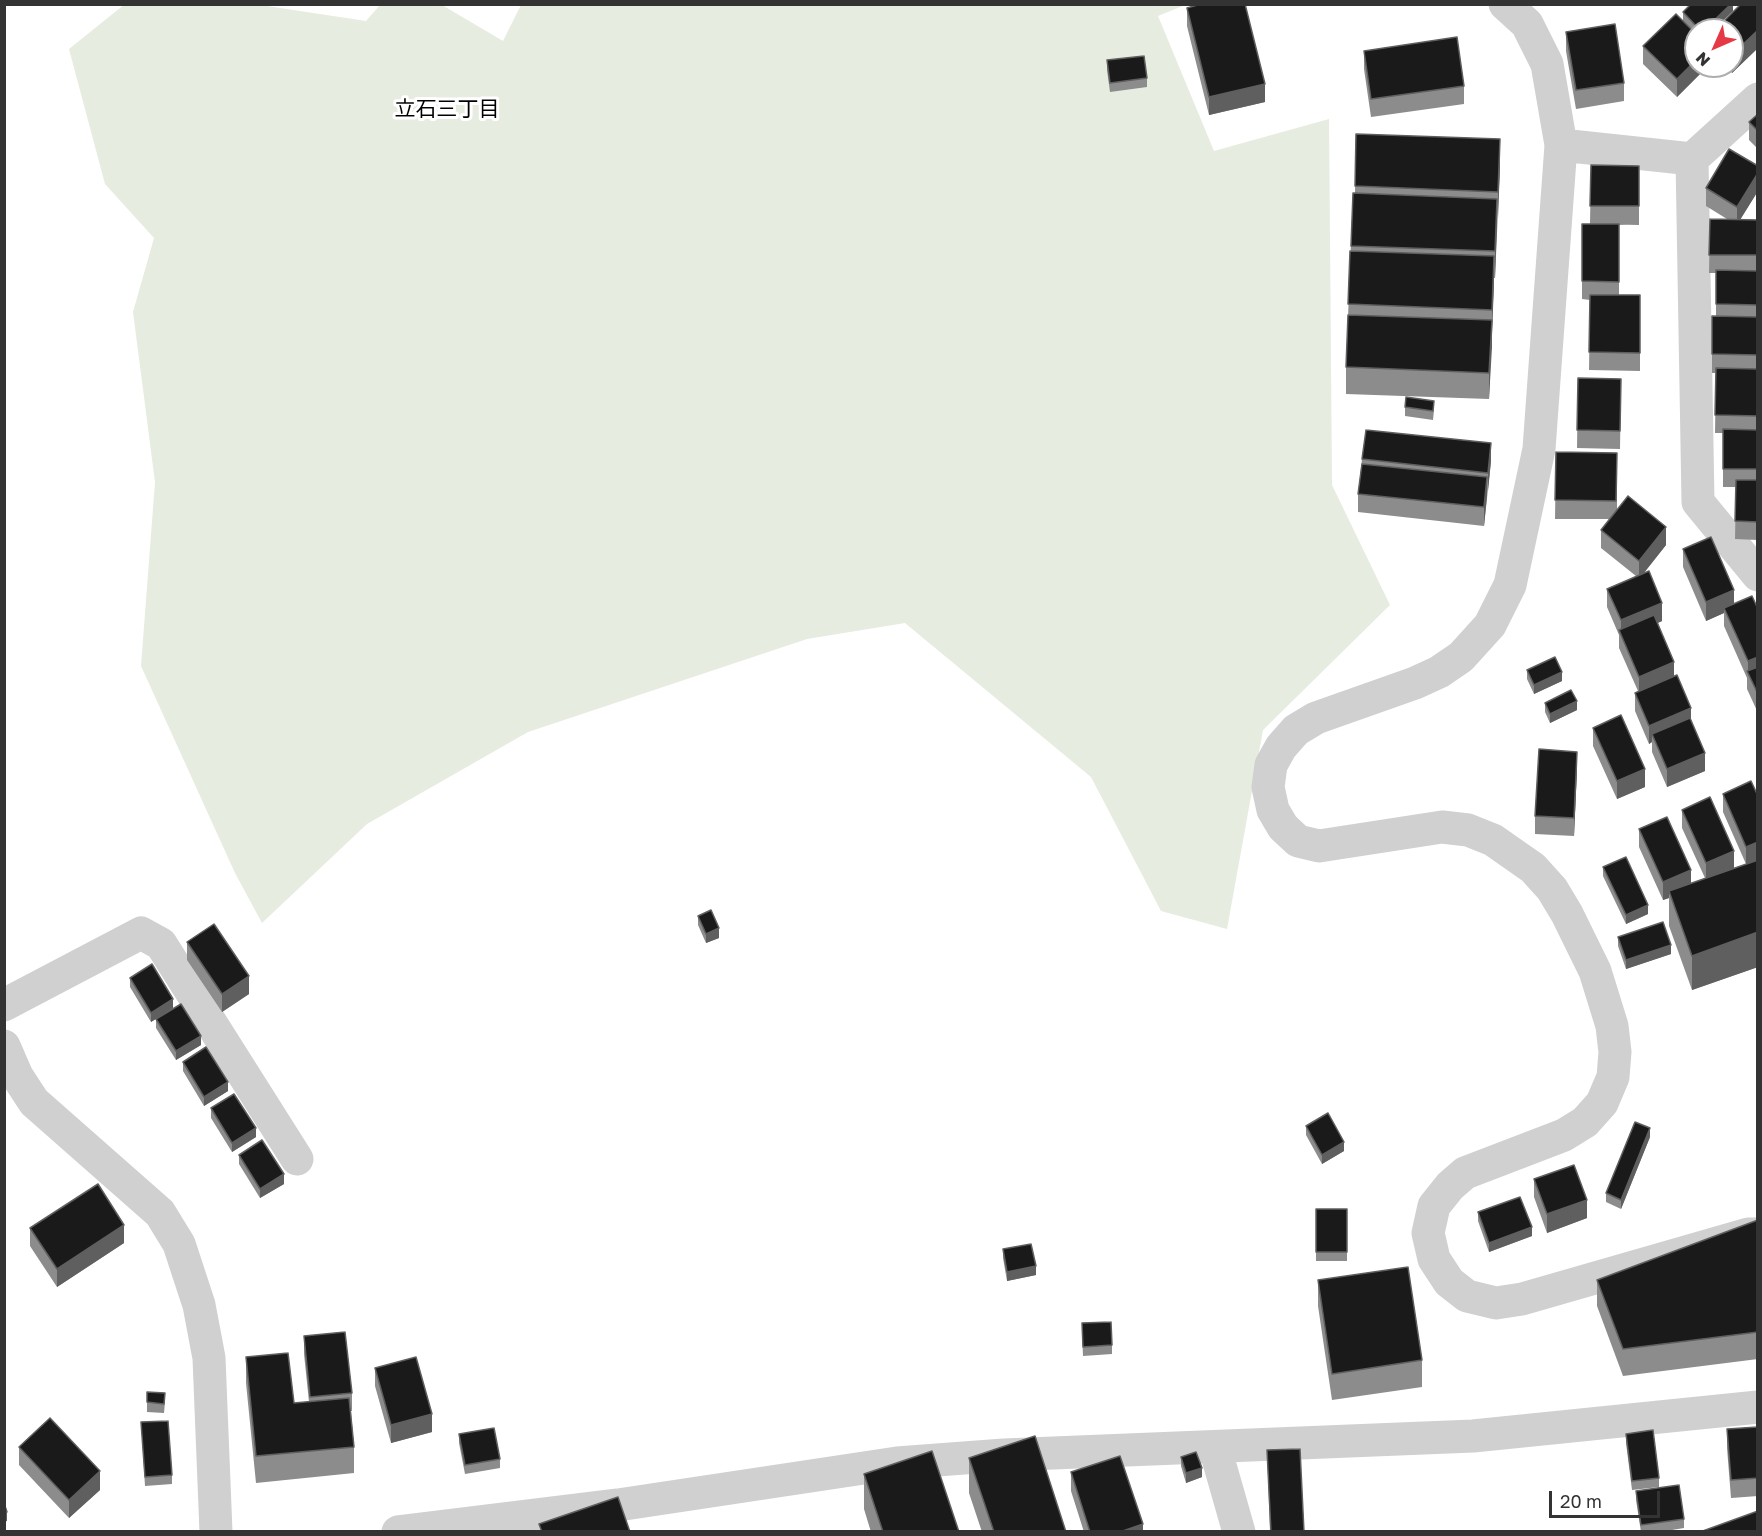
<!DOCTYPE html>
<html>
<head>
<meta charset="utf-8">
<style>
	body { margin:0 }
	#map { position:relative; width:1762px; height:1536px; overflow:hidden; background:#fff; font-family:"Golos Text",sans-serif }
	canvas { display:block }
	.frame { position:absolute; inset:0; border:6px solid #333; pointer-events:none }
	.north { position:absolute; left:1684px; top:18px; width:60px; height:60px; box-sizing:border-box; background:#fff; border:2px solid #adadad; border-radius:50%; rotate:225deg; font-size:16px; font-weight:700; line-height:24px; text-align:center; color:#333 }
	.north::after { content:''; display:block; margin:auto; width:21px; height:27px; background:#e63946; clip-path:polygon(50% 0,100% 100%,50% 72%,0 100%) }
	.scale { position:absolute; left:1549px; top:1491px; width:111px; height:27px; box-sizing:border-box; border:3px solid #333; border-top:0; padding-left:8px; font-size:18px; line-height:21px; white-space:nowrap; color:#333; -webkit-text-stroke:4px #fff; paint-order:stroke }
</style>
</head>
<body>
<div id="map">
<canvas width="1762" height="1536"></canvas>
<div class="frame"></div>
<div class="north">N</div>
<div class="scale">20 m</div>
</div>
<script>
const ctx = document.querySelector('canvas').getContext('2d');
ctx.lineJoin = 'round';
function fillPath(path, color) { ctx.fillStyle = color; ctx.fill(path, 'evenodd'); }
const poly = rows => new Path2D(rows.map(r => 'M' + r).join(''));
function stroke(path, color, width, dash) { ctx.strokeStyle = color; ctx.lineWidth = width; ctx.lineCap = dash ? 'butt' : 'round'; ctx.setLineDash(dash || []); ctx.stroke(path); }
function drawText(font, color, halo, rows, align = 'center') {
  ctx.font = font + ' "Golos Text","Noto Sans JP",sans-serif'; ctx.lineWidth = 6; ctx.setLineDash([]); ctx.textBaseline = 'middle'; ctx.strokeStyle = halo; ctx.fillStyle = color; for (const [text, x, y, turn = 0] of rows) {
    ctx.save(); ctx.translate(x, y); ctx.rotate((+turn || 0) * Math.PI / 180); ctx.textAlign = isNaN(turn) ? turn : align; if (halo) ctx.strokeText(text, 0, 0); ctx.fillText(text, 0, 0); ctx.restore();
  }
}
fillPath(poly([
	[125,4,254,4,366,21,380,5,442,5,503,41,521,5,1185,5,1158,16,1214,151,1329,119,1332,485,1390,605,1263,730,1227,929,1161,911,1091,777,905,623,807,639,528,732,367,824,262,923,235,873,141,666,155,482,133,312,154,238,105,184,69,49]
]), '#e6ecdf');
stroke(poly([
	[1505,4,1527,24,1547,64,1561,145,1539,449,1510,585,1490,625,1461,657,1439,672,1415,683,1316,718,1296,730,1281,747,1271,765,1268,787,1273,810,1283,827,1298,841,1319,846,1442,827,1468,830,1493,840,1533,868,1552,889,1567,914,1595,971,1612,1026,1615,1052,1613,1077,1602,1103,1585,1122,1564,1135,1465,1173,1450,1186,1434,1206,1428,1233,1434,1259,1449,1282,1467,1296,1496,1303,1522,1299,1748,1234,1758,1234],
	[1758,99,1692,159,1698,502,1758,575],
	[1561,145,1692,159],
	[4,1005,141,933,161,944,297,1159],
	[4,1046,17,1076,34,1102,160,1213,179,1244,199,1305,209,1358,216,1532],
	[1215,1448,1239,1532],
	[398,1532,618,1505,897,1463,1004,1455,1473,1436,1758,1407]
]), '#d0d0d0', 33);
fillPath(poly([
	[1733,4,1733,11,1713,30,1696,30,1696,66,1708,66,1677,97,1643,64,1643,46,1683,21,1683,12],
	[1758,4,1758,48,1732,73,1726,66,1732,66,1732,30],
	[1187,8,1265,102,1209,115,1187,26],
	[1566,32,1624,83,1624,101,1576,109,1566,51],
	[1364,51,1464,86,1464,104,1371,117,1364,69],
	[1107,60,1147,78,1147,87,1110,92,1107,70],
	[1758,114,1758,149,1749,140,1749,122],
	[1356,134,1500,166,1495,278,1494,278,1489,399,1346,394,1346,367,1353,193,1355,193],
	[1591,165,1639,166,1639,225,1592,224,1619,224,1619,295,1640,295,1640,371,1589,370,1590,300,1582,299,1582,281,1590,224],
	[1758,166,1758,191,1740,219,1758,220,1758,540,1735,539,1736,487,1723,487,1723,433,1715,433,1716,373,1712,373,1712,316,1716,317,1716,273,1709,273,1710,219,1727,219,1706,206,1706,188],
	[1578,378,1621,379,1620,449,1577,448],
	[1405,407,1434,410,1433,420,1405,416],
	[1556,452,1617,453,1617,510,1666,545,1644,573,1662,621,1658,623,1674,676,1691,720,1705,771,1667,787,1652,752,1652,742,1649,744,1635,711,1635,693,1638,691,1619,648,1619,635,1607,607,1607,589,1636,576,1601,548,1601,530,1609,519,1555,519],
	[1362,459,1491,461,1484,526,1358,512,1358,494],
	[1683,549,1734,604,1758,609,1758,713,1747,689,1747,678,1724,626,1724,613,1706,621,1683,567],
	[1527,670,1562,681,1534,694,1527,679],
	[1545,703,1577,710,1550,723,1545,712],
	[1593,728,1645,787,1617,799,1593,746],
	[1577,770,1574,836,1535,834,1535,816],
	[1723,794,1758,796,1758,967,1692,990,1669,926,1669,898,1663,900,1639,847,1639,829,1691,883,1705,878,1682,828,1682,810,1734,868,1746,864,1723,812],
	[1603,867,1648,914,1626,924,1603,876],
	[698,916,719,938,706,943,698,925],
	[1618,937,1671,954,1626,969,1618,946],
	[187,942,249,994,222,1012,187,960],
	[130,978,173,1008,151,1022,130,987],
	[156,1019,201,1045,176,1060,156,1028],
	[183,1062,228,1091,204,1106,183,1071],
	[211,1108,256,1137,232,1152,211,1118],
	[1306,1126,1344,1151,1322,1164,1306,1135],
	[1650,1137,1621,1209,1606,1202,1606,1193],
	[239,1155,284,1184,260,1198,239,1164],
	[1534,1179,1587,1218,1547,1233,1534,1197],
	[1316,1209,1347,1209,1347,1261,1316,1261],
	[1478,1212,1532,1236,1489,1252,1478,1221],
	[1758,1220,1758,1359,1623,1376,1597,1306,1597,1280],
	[30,1228,124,1243,57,1287,30,1246],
	[1003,1249,1036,1275,1007,1281,1003,1258],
	[1318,1280,1422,1360,1422,1387,1332,1400,1318,1306],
	[1082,1332,1112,1345,1112,1354,1083,1356],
	[304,1336,352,1393,352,1411,351,1411,354,1447,354,1473,256,1483,246,1383,246,1357,294,1403,309,1402,304,1354],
	[375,1368,432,1432,391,1443,375,1386],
	[147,1392,165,1402,164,1413,147,1412],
	[141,1422,172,1475,172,1484,145,1486],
	[1758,1427,1758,1496,1731,1498,1727,1448,1727,1429],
	[459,1434,500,1459,500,1468,465,1474,459,1443],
	[1626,1434,1659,1478,1659,1487,1632,1490,1626,1443],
	[19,1447,100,1490,69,1518,19,1465],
	[1267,1450,1304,1532,1270,1532],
	[1181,1457,1202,1477,1186,1483,1181,1466],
	[969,1458,1066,1532,982,1532,969,1493],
	[1071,1472,1143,1532,1084,1532,1071,1491],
	[864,1474,959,1532,871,1532,864,1509],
	[1636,1491,1684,1519,1684,1528,1660,1532,1641,1532,1636,1500]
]), '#8c8c8c');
fillPath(poly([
	[1731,4,1733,4,1733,11,1713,30,1704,30],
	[1758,30,1758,48,1732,73,1732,55],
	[1696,60,1696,66,1708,66,1677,97,1677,79],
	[1265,84,1265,102,1209,115,1209,97],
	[1500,139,1500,166,1498,219,1498,192],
	[1758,173,1758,191,1737,225,1737,207],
	[1497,199,1497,225,1495,278,1495,251],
	[1494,256,1494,283,1492,336,1492,310],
	[1492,320,1492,347,1489,399,1489,373],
	[1491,443,1491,461,1488,491,1488,473],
	[1487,477,1487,496,1484,526,1484,507],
	[1666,527,1666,545,1639,579,1639,561],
	[1734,590,1734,608,1724,608,1724,613,1706,621,1706,602],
	[1662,603,1662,621,1622,638,1621,634,1621,620],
	[1758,657,1758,675,1748,673,1748,661],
	[1674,662,1674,680,1639,695,1639,677],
	[1562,672,1562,681,1534,694,1534,685],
	[1577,701,1577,710,1550,723,1550,714],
	[1691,708,1691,726,1652,734,1652,742,1649,744,1649,726],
	[1577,752,1577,770,1574,836,1574,818],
	[1705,753,1705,771,1667,787,1667,769],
	[1645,769,1645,787,1617,799,1617,781],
	[1758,842,1758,860,1746,865,1746,847],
	[1734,851,1734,869,1706,881,1706,863],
	[1691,870,1691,888,1669,891,1669,898,1663,900,1663,882],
	[1648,905,1648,914,1626,924,1626,915],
	[719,928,719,938,706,943,706,934],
	[1758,932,1758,967,1692,990,1692,956],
	[1671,945,1671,954,1626,969,1626,960],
	[249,976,249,994,222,1012,222,994],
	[173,999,173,1008,151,1022,151,1013],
	[201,1036,201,1045,176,1060,176,1051],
	[228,1082,228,1091,204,1106,204,1097],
	[256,1128,256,1137,232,1152,232,1143],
	[1650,1128,1650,1137,1621,1209,1621,1200],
	[1344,1142,1344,1151,1322,1164,1322,1155],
	[284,1174,284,1184,260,1198,260,1189],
	[1587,1200,1587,1218,1547,1233,1547,1214],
	[124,1225,124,1243,57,1287,57,1269],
	[1532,1227,1532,1236,1489,1252,1489,1243],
	[1036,1266,1036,1275,1007,1281,1007,1272],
	[432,1414,432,1432,391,1443,391,1425],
	[1202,1468,1202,1477,1186,1483,1186,1473],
	[100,1471,100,1490,69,1518,69,1500],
	[7,1512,7,1521,4,1522,4,1513],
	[1143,1524,1143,1532,1120,1532]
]), '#5f5f5f');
const building = poly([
	[1201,4,1245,4,1265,84,1209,97,1187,8,1201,4],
	[1691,4,1731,4,1704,30,1700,30,1683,12,1691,4],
	[1741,4,1758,4,1758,30,1732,55,1732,30,1715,30,1741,4],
	[1676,14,1696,34,1696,60,1677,79,1643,46,1676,14],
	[1615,24,1624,83,1576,90,1566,32,1615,24],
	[1457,37,1464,86,1371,99,1364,51,1457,37],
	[1144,56,1147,78,1110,83,1107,60,1144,56],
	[1758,114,1758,131,1749,122,1758,114],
	[1356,134,1500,139,1498,192,1355,186,1356,134],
	[1729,149,1758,166,1758,173,1737,207,1706,188,1729,149],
	[1591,165,1639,166,1639,206,1590,206,1591,165],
	[1353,193,1497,199,1495,251,1351,246,1353,193],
	[1710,219,1758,220,1758,255,1709,255,1710,219],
	[1582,224,1619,224,1619,282,1582,281,1582,224],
	[1350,251,1494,256,1492,310,1348,304,1350,251],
	[1716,270,1758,271,1758,305,1716,304,1716,270],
	[1590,295,1640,295,1640,353,1589,352,1590,295],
	[1348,315,1492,320,1489,373,1346,367,1348,315],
	[1712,316,1758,317,1758,355,1712,354,1712,316],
	[1716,368,1758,369,1758,416,1715,415,1716,368],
	[1578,378,1621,379,1620,431,1577,430,1578,378],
	[1406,397,1434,401,1433,411,1405,407,1406,397],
	[1723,429,1758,430,1758,469,1723,469,1723,429],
	[1366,430,1491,443,1488,473,1362,459,1366,430],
	[1556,452,1617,453,1616,501,1555,500,1556,452],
	[1362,464,1487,477,1484,507,1358,494,1362,464],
	[1736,480,1758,480,1758,522,1735,521,1736,480],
	[1628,496,1666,527,1639,561,1601,530,1628,496],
	[1711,537,1734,590,1706,602,1683,549,1711,537],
	[1649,571,1662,603,1621,620,1607,589,1649,571],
	[1752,596,1758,609,1758,657,1748,661,1724,608,1752,596],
	[1654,615,1674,662,1639,677,1619,630,1654,615],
	[1555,657,1562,672,1534,685,1527,670,1555,657],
	[1758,667,1758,694,1747,671,1758,667],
	[1677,675,1691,708,1649,726,1635,693,1677,675],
	[1571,690,1577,701,1550,714,1545,703,1571,690],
	[1621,715,1645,769,1617,781,1593,728,1621,715],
	[1690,718,1705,753,1667,769,1652,734,1690,718],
	[1539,749,1577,752,1574,818,1535,816,1539,749],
	[1751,781,1758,796,1758,842,1746,847,1723,794,1751,781],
	[1710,797,1734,851,1706,863,1682,810,1710,797],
	[1667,817,1691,870,1663,882,1639,829,1667,817],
	[1626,857,1648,905,1626,915,1603,867,1626,857],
	[1758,860,1758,932,1692,956,1669,891,1758,860],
	[711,910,719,928,706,934,698,916,711,910],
	[1663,922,1671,945,1626,960,1618,937,1663,922],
	[214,924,249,976,222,994,187,942,214,924],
	[152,964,173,999,151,1013,130,978,152,964],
	[181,1004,201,1036,176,1051,156,1019,181,1004],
	[206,1047,228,1082,204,1097,183,1062,206,1047],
	[234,1094,256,1128,232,1143,211,1108,234,1094],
	[1328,1113,1344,1142,1322,1155,1306,1126,1328,1113],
	[1635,1122,1650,1128,1621,1200,1606,1193,1635,1122],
	[262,1140,284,1174,260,1189,239,1155,262,1140],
	[1574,1165,1587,1200,1547,1214,1534,1179,1574,1165],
	[98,1184,124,1225,57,1269,30,1228,98,1184],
	[1520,1197,1532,1227,1489,1243,1478,1212,1520,1197],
	[1316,1209,1347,1209,1347,1252,1316,1252,1316,1209],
	[1758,1220,1758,1332,1623,1349,1597,1280,1758,1220],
	[1031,1244,1036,1266,1007,1272,1003,1249,1031,1244],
	[1408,1267,1422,1360,1332,1374,1318,1280,1408,1267],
	[1111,1322,1112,1345,1083,1347,1082,1323,1111,1322],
	[345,1332,352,1393,310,1397,304,1336,345,1332],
	[288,1353,294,1403,349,1398,354,1447,256,1456,246,1357,288,1353],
	[416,1357,432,1414,391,1425,375,1368,416,1357],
	[147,1392,165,1393,164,1404,147,1402,147,1392],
	[50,1418,100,1471,69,1500,19,1447,50,1418],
	[168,1421,172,1475,145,1477,141,1422,168,1421],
	[1758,1427,1758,1478,1731,1480,1727,1429,1758,1427],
	[494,1428,500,1459,465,1465,459,1434,494,1428],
	[1653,1430,1659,1478,1632,1481,1626,1434,1653,1430],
	[1035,1436,1066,1532,994,1532,969,1458,1035,1436],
	[1300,1449,1304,1532,1271,1532,1267,1450,1300,1449],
	[932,1451,959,1532,883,1532,864,1474,932,1451],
	[1196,1452,1202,1468,1186,1473,1181,1457,1196,1452],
	[1120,1456,1143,1524,1120,1532,1090,1532,1071,1472,1120,1456],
	[1679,1485,1684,1519,1641,1525,1636,1491,1679,1485],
	[618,1497,630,1532,542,1532,539,1524,618,1497],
	[4,1503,7,1512,4,1513,4,1503],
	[1758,1511,1758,1532,1700,1532,1758,1511]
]);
fillPath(building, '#1a1a1a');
stroke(building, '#5f5f5f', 1.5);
drawText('21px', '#000', '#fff', [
	["立石三丁目",447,109]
]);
</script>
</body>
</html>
